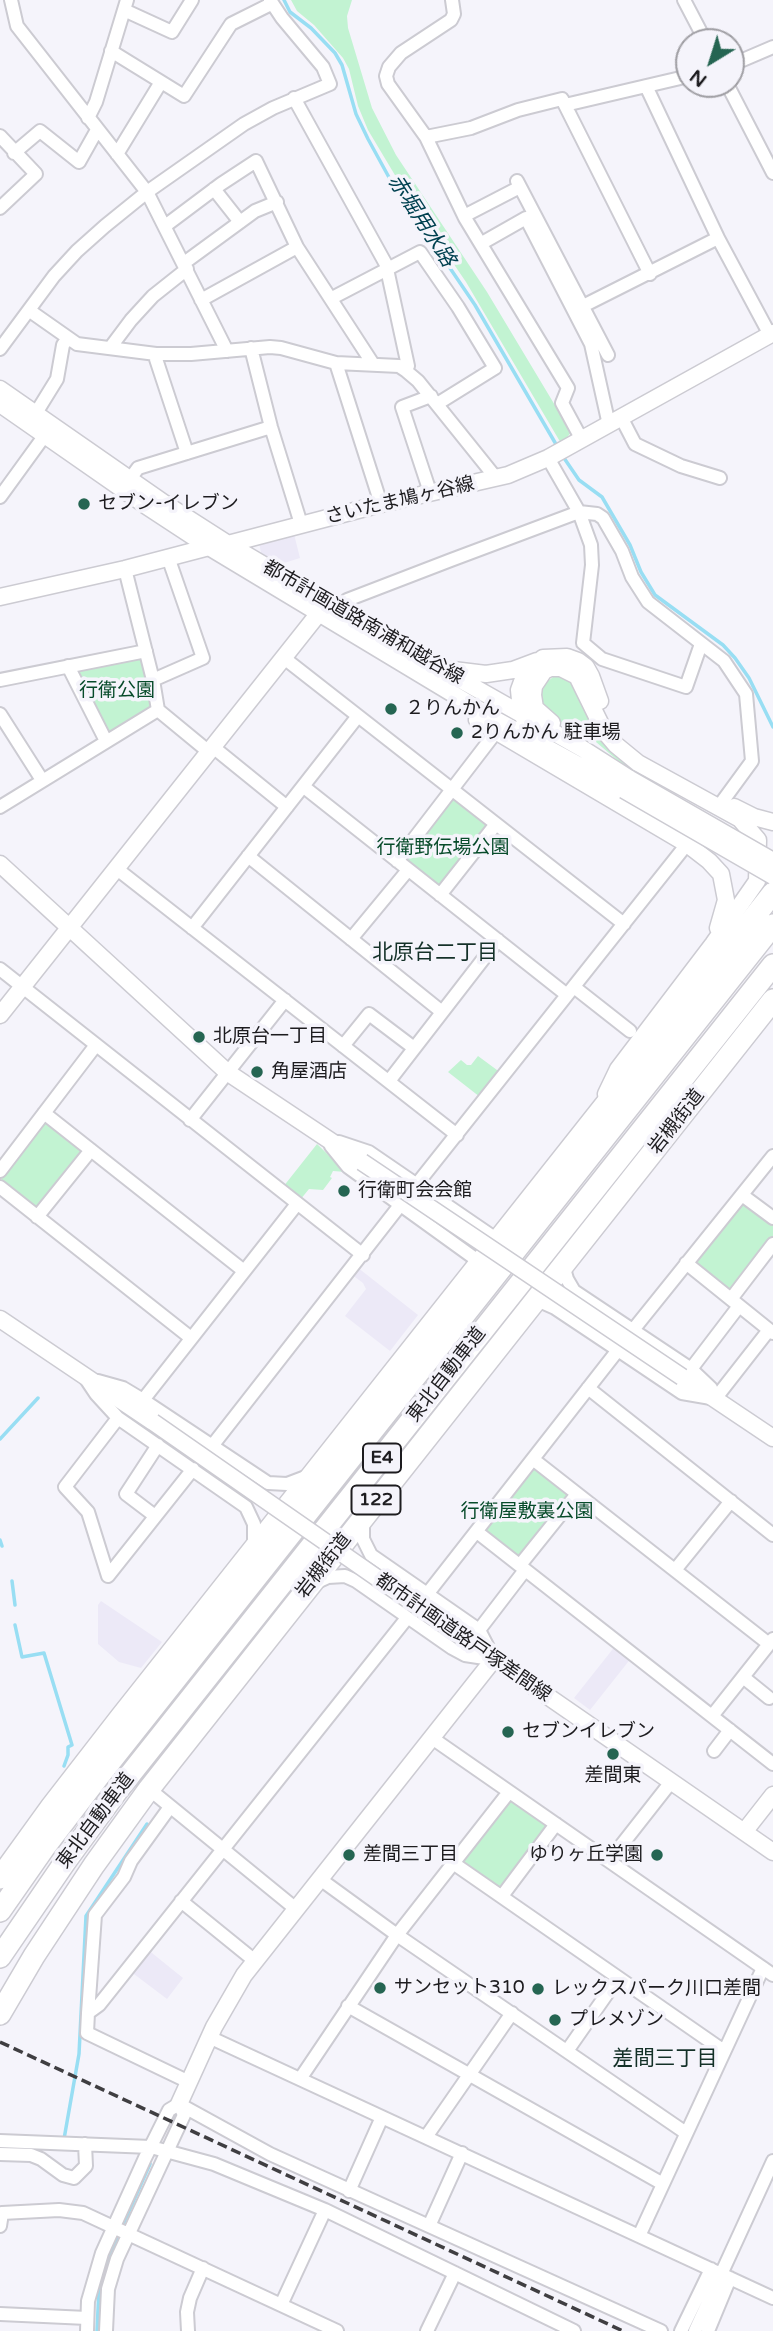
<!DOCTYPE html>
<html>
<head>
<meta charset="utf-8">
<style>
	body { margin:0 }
	#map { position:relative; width:773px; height:2331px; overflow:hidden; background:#f5f4fb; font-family:"Varela Round",sans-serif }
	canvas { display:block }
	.north { position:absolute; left:675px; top:28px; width:70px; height:70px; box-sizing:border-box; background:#f5f4fb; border:2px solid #9f9ea3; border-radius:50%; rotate:218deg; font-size:19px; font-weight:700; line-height:28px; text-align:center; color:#1d1c1f }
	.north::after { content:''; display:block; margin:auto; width:24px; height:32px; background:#256552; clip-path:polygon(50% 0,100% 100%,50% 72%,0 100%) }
</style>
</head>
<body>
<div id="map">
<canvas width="773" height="2331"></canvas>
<div class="north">N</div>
</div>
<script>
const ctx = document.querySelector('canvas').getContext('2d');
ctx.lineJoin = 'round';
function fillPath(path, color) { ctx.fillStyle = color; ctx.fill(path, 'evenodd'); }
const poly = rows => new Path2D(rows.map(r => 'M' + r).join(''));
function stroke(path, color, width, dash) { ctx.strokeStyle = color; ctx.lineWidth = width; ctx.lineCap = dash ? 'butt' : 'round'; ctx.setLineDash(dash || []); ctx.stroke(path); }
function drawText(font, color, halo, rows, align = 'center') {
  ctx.font = font + ' "Varela Round","Noto Sans JP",sans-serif'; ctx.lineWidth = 7; ctx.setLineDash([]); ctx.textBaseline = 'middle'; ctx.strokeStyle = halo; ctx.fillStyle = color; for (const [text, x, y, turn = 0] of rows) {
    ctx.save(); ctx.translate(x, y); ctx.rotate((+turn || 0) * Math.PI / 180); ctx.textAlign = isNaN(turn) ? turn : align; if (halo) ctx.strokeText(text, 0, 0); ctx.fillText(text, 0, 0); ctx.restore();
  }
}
fillPath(poly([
	[294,534,300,558,281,564,261,553,259,542],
	[357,1267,418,1315,390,1351,345,1316,366,1289,363,1283,351,1274],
	[101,1601,162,1642,141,1668,119,1662,98,1644,98,1605],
	[616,1645,632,1657,590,1710,574,1698],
	[147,1949,183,1978,167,1999,130,1971]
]), '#ece9f7');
fillPath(poly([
	[291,0,352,0,347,16,348,28,372,108,396,155,487,292,571,432,562,445,466,282,408,197,368,130,358,106,349,69,343,58,314,25,297,11],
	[135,654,144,659,152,702,149,711,109,735,73,672],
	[553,677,561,677,572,682,634,764,630,771,596,742,564,724,546,709,540,695,547,682],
	[450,799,457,799,488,824,489,829,439,888,407,863,407,854],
	[478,1056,497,1070,501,1070,480,1097,448,1072,461,1060,467,1065,471,1065],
	[48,1122,84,1151,36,1210,2,1183,1,1174,40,1124],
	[317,1144,346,1172,333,1171,330,1177,332,1178,323,1190,309,1189,300,1200,283,1187],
	[745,1203,773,1225,773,1243,734,1292,728,1292,696,1267,695,1260,738,1204],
	[537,1468,569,1493,570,1498,524,1557,517,1556,486,1532,485,1525,529,1469],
	[515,1802,548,1826,504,1888,498,1889,464,1866,462,1859,506,1803]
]), '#c2f3d2');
stroke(poly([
	[284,0,290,12,311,28,335,53,342,65,356,114,368,139,391,181,475,305,557,446],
	[564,458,579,480,602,497,630,545,641,572,655,595,723,645,735,658,749,678,773,727],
	[0,1439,38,1398],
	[0,1540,2,1546],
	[12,1581,15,1605],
	[15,1625,22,1657,44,1653,72,1745,68,1747,68,1755,64,1766],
	[64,2139,79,2054,86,1916,147,1824],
	[97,2331,99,2289,109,2256,150,2164]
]), '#98def3', 3.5);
const street = poly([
	[11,0,17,26,147,192,227,351],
	[452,0,454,14,451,20,401,53,389,67,386,76,388,84,426,137,465,218,568,388,562,403,582,440],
	[684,0,706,42],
	[124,10,172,32,192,0],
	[111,51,184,96,231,24,271,4],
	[731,65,773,47],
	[727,84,773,173],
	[646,86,718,238,770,335],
	[294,98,388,268],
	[565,105,650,274],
	[88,118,96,102,127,0],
	[0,136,36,174,0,208],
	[426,137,471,128,518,110,562,99,565,105,689,76],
	[14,153,40,131,79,162,97,130],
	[117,154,161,82],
	[517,181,608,355],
	[214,189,240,222],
	[464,216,520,187],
	[165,226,221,184,256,161,297,247,373,364],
	[482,243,526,218,591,344,609,425],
	[184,263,255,211,277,202],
	[387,269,408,366,405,370,418,381,496,478],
	[332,298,420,252,458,307,495,368,437,404],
	[201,300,297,247],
	[583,306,718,238],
	[30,311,77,344,156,354,191,354,270,347,281,348,336,363,399,366,405,370],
	[110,348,131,320,153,296,187,269],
	[251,348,271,427,301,524],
	[0,349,54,276,77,251,105,226,147,192,244,124,273,108,330,84,323,67,282,18,270,0],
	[156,354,156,359,187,453],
	[336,363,381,504],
	[36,413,57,379,63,345,68,338],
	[622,419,635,444,681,466,720,478],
	[548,458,579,512,591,545,592,565,583,643,602,659,686,687,701,644],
	[130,479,138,468,271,427],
	[430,492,402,407,431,396],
	[0,497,45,435],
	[125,569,153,680,158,710,209,752],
	[340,611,347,600,451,560,579,512,597,514,603,518,622,551,632,577,648,602,724,661,746,694,752,761,722,802],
	[284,658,624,924],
	[68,666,106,741],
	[0,680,146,651],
	[153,680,203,658,168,557],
	[0,714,42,780],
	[213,747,287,807],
	[304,787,567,995],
	[0,807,158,710],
	[248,856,442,1012],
	[397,861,496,732],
	[117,869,457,1135],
	[440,895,496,824],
	[192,928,358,716],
	[351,939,408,870],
	[0,969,363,1255],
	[574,987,630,1031],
	[343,1046,369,1014,414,1048],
	[389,1081,498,940],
	[44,1113,244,1271],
	[190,1120,285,1000],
	[339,1142,369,1152,499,1241],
	[331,1146,348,1167,481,1263],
	[0,1171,96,1045],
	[417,1184,687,844],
	[0,1187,191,1338],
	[742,1195,773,1218],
	[37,1217,91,1150],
	[686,1263,773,1333],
	[563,1265,567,1279,574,1291,691,1369,711,1388,714,1395],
	[731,1299,773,1244],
	[537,1300,555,1308,618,1350],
	[633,1330,773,1156],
	[691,1369,739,1306],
	[86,1379,96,1394,118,1418,246,1507,254,1524,254,1546],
	[98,1381,123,1388,143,1400,268,1483,287,1484,308,1476],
	[588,1388,773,1535],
	[715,1399,769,1330],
	[143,1400,297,1204],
	[212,1446,401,1204],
	[534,1460,769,1644],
	[155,1516,126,1494,158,1445],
	[363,1522,363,1539,371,1555,479,1630,494,1659],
	[477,1532,773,1764],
	[520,1565,577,1494],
	[675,1570,731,1501],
	[108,1576,88,1512,65,1487,118,1418],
	[108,1576,193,1469],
	[317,1582,328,1577,345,1576,356,1581,452,1648,465,1655,491,1659],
	[428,1593,618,1350,682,1393,711,1398],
	[479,1630,525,1570],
	[743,1677,769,1698],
	[712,1716,773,1639],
	[432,1738,773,1975],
	[714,1751,730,1730],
	[149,1789,296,1909],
	[609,1861,671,1782],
	[453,1863,724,2051],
	[320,1879,397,1935,686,2133],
	[502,1896,556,1824],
	[181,1901,255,1961],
	[348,2006,663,2184],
	[88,2013,95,1915,124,1877,131,1861,170,1807],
	[209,2037,773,2298],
	[567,2051,618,1978],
	[300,2079,397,1935,509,1792],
	[189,2082,87,2033,88,2013,99,2005,407,1618],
	[179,2104,270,2154,661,2331],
	[426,2137,512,2013],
	[0,2141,151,2147,214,2164,325,2210,574,2331],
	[0,2154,31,2155,41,2159,63,2175,74,2178,86,2166,85,2144],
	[349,2191,382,2117],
	[0,2226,2,2213,59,2210,83,2213,337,2331],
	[429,2226,462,2153],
	[639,2236,763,1968],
	[281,2305,325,2210],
	[0,2314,87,2318],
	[87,2331,88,2301,102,2253,145,2158,169,2110,179,2104],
	[106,2331,108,2289,117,2259,184,2115,179,2104],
	[188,2331,187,2312,190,2298,203,2268],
	[427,2331,455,2273],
	[681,2331,711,2269],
	[695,2331,773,2161],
	[708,2331,730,2278]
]);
const secondary = poly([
	[0,389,164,503,228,544,387,638,583,749,630,779],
	[0,404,145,505,209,547,498,721,624,790],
	[0,597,125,569,209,547,228,544,381,504,508,475,548,458,773,333],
	[453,670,486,674,513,670,537,661],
	[524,719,520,700,519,690,523,679,533,666,543,658,567,657,578,661,586,667,591,676,600,701],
	[477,720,687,844,709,861,721,874,726,900,718,928],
	[552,723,535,708,533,695,534,686,544,671,550,668,561,668,577,676,604,731,616,745,638,763,740,819,758,840,757,881,713,944,618,1069,606,1094],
	[734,807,754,817,773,822],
	[0,864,227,1072,362,1162],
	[0,1015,319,613],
	[0,1319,153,1422],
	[682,1377,773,1438],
	[462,1637,773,1852],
	[744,1832,773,1795],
	[179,2104,214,2027,244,1975,494,1659]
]);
const highway = poly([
	[0,1878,52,1806,121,1717,773,893],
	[0,1911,44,1848,99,1776,773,925],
	[0,1957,65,1862,117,1791,773,965],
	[0,2014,34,1956,94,1865,149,1789,773,1000]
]);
stroke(street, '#cccbd2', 16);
stroke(secondary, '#cccbd2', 19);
stroke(highway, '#cccbd2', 24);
stroke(street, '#fff', 12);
stroke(secondary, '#fff', 16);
stroke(highway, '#fff', 21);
stroke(poly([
	[0,2042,623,2331]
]), '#3f3e41', 3.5, [10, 5]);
const secondaryBridge = poly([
	[630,779,773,861],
	[624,790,773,876],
	[362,1162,682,1377],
	[153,1422,462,1637]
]);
stroke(secondaryBridge, '#cccbd2', 19, []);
stroke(secondaryBridge, '#fff', 16);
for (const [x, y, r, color] of [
	[84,504,7,"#256552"],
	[391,709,7,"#256552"],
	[457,733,7,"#256552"],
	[199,1037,7,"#256552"],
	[257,1072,7,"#256552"],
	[344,1191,7,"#256552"],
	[508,1732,7,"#256552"],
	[613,1754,7,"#256552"],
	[349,1855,7,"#256552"],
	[657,1855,7,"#256552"],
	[380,1988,7,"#256552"],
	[538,1989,7,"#256552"],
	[555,2020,7,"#256552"]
]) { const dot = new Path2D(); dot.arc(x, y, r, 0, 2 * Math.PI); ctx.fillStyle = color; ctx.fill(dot); stroke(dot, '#f5f4fb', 2.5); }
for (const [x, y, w] of [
	[382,1458,38],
	[376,1500,49]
]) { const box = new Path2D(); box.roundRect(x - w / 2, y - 14.5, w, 29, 5); ctx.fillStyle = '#f5f4fb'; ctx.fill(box); stroke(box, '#1d1c1f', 2); }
drawText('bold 18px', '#1d1c1f', null, [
	["E4",382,1458],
	["122",376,1500]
]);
drawText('19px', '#1d1c1f', '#f5f4fb', [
	["さいたま鳩ヶ谷線",400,501,-13],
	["都市計画道路南浦和越谷線",363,623,30],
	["岩槻街道",677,1122,-52],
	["東北自動車道",447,1375,-52],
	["岩槻街道",324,1566,-52],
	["都市計画道路戸塚差間線",463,1638,35],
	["東北自動車道",96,1821,-53]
]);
drawText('19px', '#1d1c1f', '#f5f4fb', [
	["セブン-イレブン",98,504],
	["２りんかん",405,709],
	["2りんかん 駐車場",471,733],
	["北原台一丁目",213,1037],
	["角屋酒店",271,1072],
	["行衛町会会館",358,1191],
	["セブンイレブン",522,1732],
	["差間東",613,1776,"center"],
	["差間三丁目",363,1855],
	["ゆりヶ丘学園",643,1855,"right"],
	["サンセット310",394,1988],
	["レックスパーク川口差間",552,1989],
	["プレメゾン",569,2020]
], 'left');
drawText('19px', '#074b2a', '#f5f4fb', [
	["行衛公園",117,691],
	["行衛野伝場公園",443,848],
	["行衛屋敷裏公園",527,1512]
]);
drawText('italic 21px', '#004150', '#f5f4fb', [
	["赤堀用水路",421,221,57]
]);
drawText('21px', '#143128', '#f5f4fb', [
	["北原台二丁目",435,953],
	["差間三丁目",665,2059]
]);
</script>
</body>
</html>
